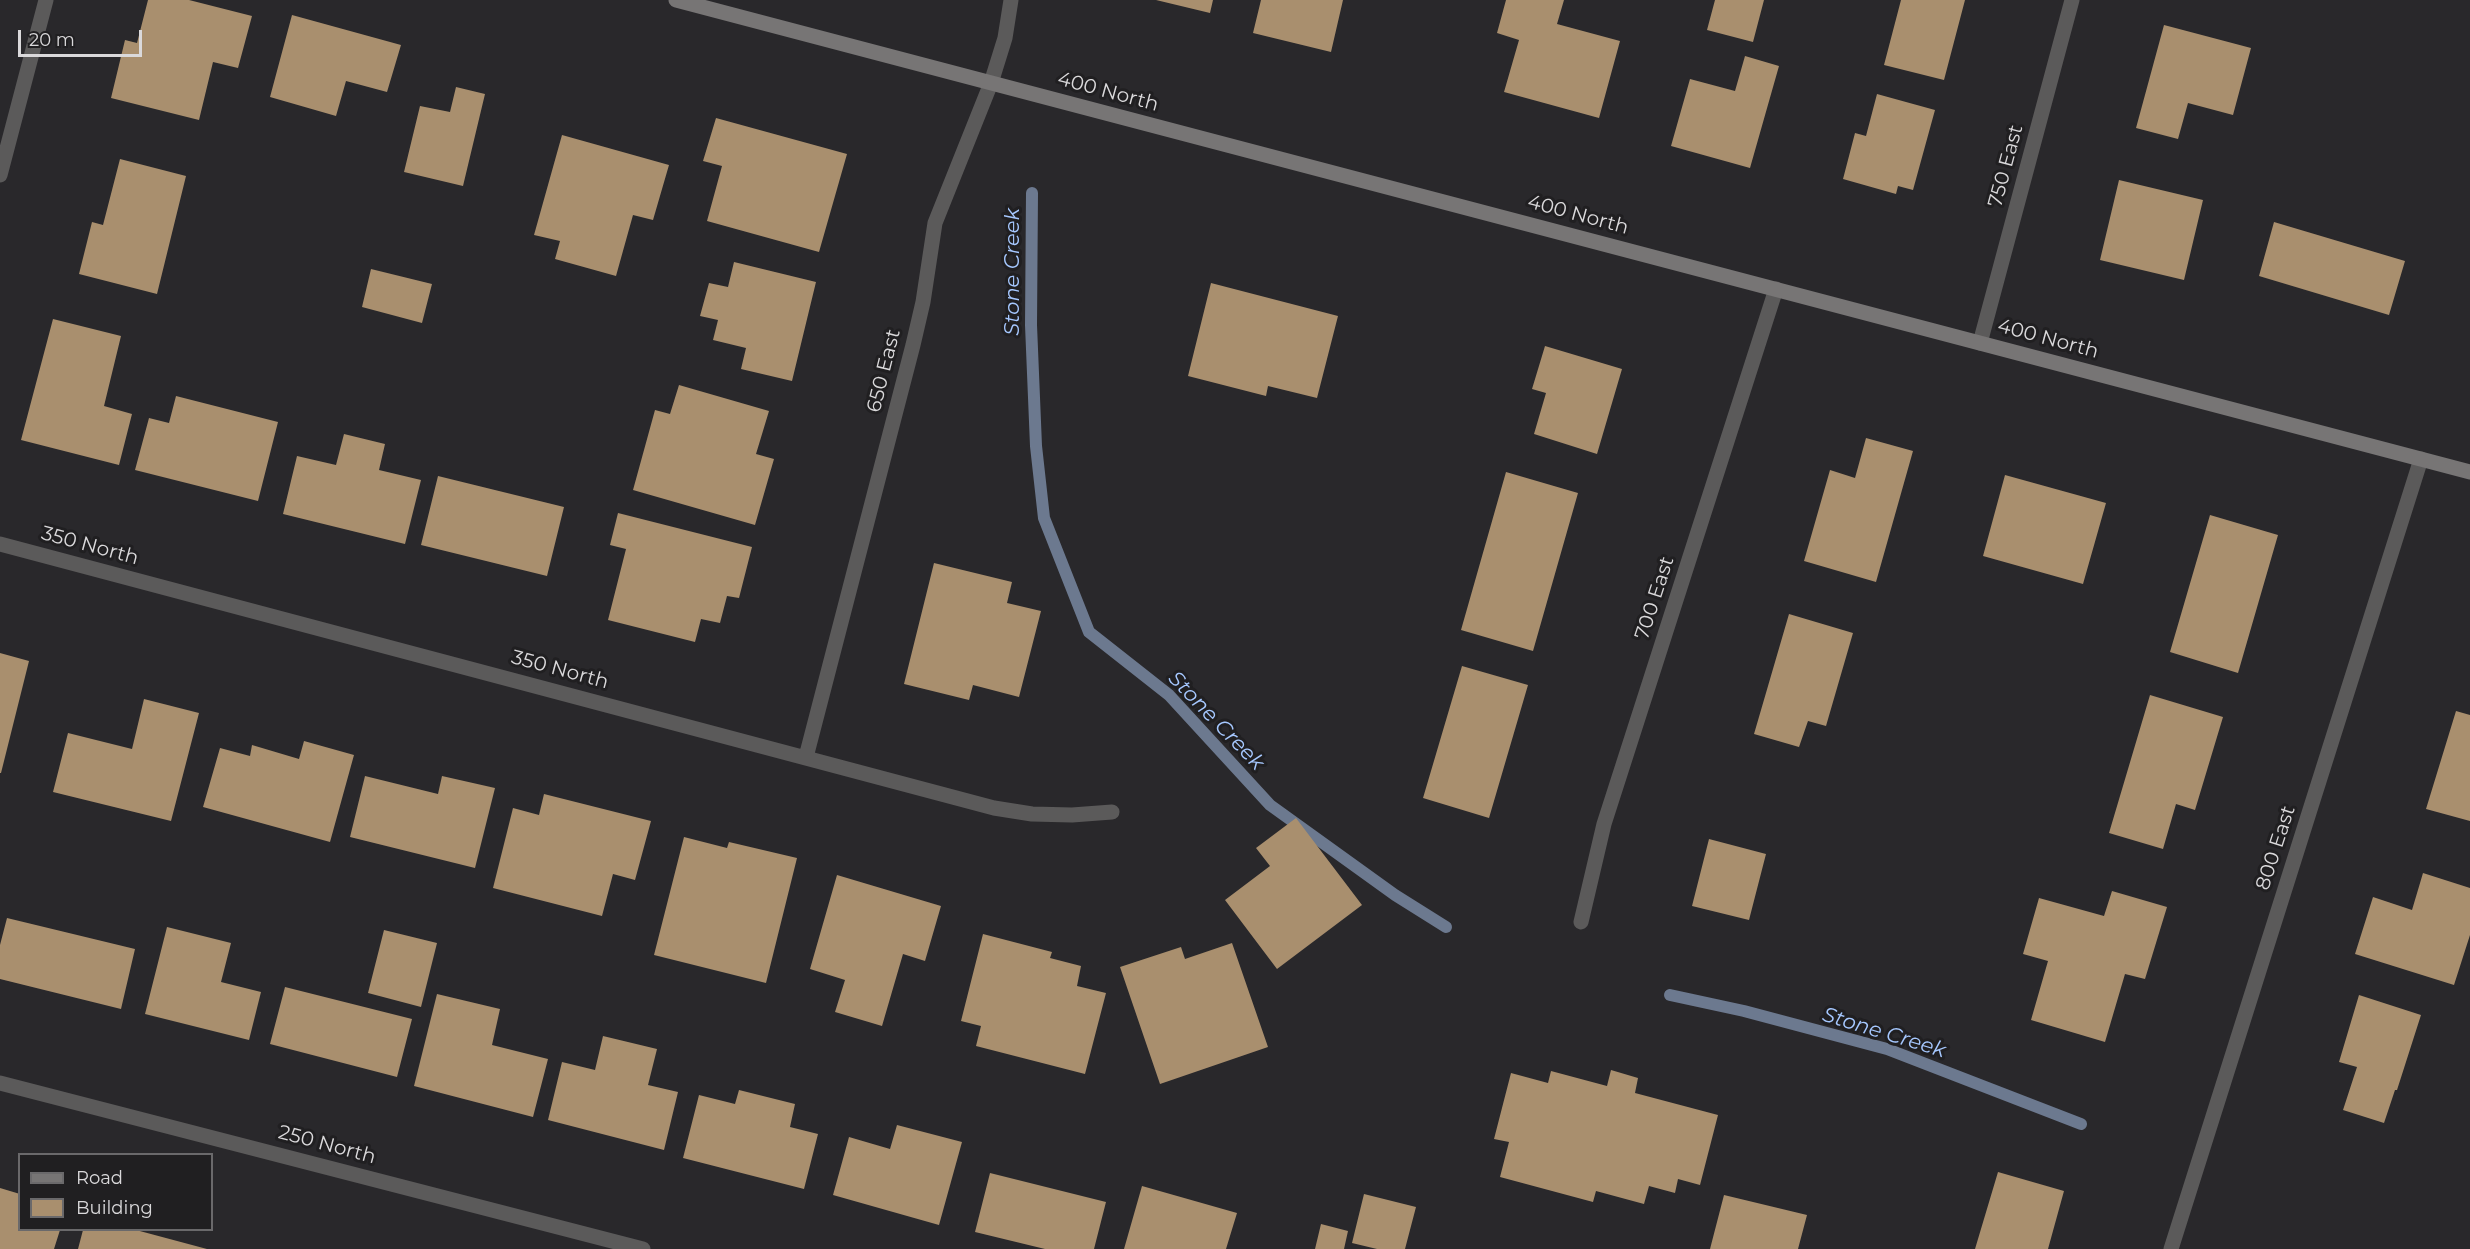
<!DOCTYPE html>
<html>
<head>
<meta charset="utf-8">
<style>
	body { margin:0 }
	#map { position:relative; width:2470px; height:1249px; overflow:hidden; background:#29282b; font-family:Montserrat,sans-serif }
	canvas { display:block }
	.legend { position:absolute; left:18px; top:1153px; width:195px; height:78px; box-sizing:border-box; background:#201f21; border:2px solid #6a696b; margin:0; padding:8px 10px; list-style:none; font-size:18px; color:#dad9db }
	.legend li { display:flex; align-items:center; gap:12px; height:30px }
	.legend b { width:30px; border:2px solid #6a696b }
	.scale { position:absolute; left:18px; top:30px; width:124px; height:27px; box-sizing:border-box; border:3px solid #dad9db; border-top:0; padding-left:8px; font-size:18px; line-height:21px; white-space:nowrap; color:#dad9db; -webkit-text-stroke:4px #201f21; paint-order:stroke }
</style>
</head>
<body>
<div id="map">
<canvas width="2470" height="1249"></canvas>
<ul class="legend">
<li><b style="height:8px;background:#777575"></b>Road</li>
<li><b style="height:16px;background:#a98f6e"></b>Building</li>
</ul>
<div class="scale">20 m</div>
</div>
<script>
const ctx = document.querySelector('canvas').getContext('2d');
ctx.lineJoin = 'round';
const poly = rows => new Path2D(rows.map(r => 'M' + r).join(''));
function stroke(path, color, width, dash) { ctx.strokeStyle = color; ctx.lineWidth = width; ctx.lineCap = dash ? 'butt' : 'round'; ctx.setLineDash(dash || []); ctx.stroke(path); }
function fillPath(path, color) { ctx.fillStyle = color; ctx.fill(path, 'evenodd'); }
function drawText(font, color, halo, rows, align = 'center') {
  ctx.font = font + ' Montserrat,sans-serif'; ctx.lineWidth = 6; ctx.setLineDash([]); ctx.textBaseline = 'middle'; ctx.strokeStyle = halo; ctx.fillStyle = color; for (const [text, x, y, turn = 0] of rows) {
    ctx.save(); ctx.translate(x, y); ctx.rotate((+turn || 0) * Math.PI / 180); ctx.textAlign = isNaN(turn) ? turn : align; if (halo) ctx.strokeText(text, 0, 0); ctx.fillText(text, 0, 0); ctx.restore();
  }
}
stroke(poly([
	[1032,193,1031,325,1036,446,1044,518,1089,632,1169,695,1270,805,1395,895,1446,927],
	[1670,995,1744,1011,1887,1049,2081,1124]
]), '#6c798f', 12);
fillPath(poly([
	[148,0,189,0,252,16,238,68,213,62,199,120,111,98,125,40,137,43],
	[1156,0,1213,0,1210,13],
	[1261,0,1343,0,1331,52,1253,33],
	[1506,0,1564,0,1557,24,1620,41,1599,118,1504,92,1519,40,1497,33],
	[1715,0,1764,0,1753,42,1707,30],
	[1901,0,1965,0,1944,80,1884,65],
	[292,15,401,45,387,92,346,81,336,116,270,97],
	[2164,25,2251,48,2233,115,2188,103,2178,139,2136,128],
	[1745,56,1779,66,1750,168,1671,146,1690,79,1735,91],
	[456,87,485,94,463,186,404,172,420,106,450,112],
	[1877,94,1935,110,1913,190,1898,186,1896,194,1843,179,1855,133,1866,136],
	[716,118,847,154,819,252,707,221,722,166,703,161],
	[562,135,669,165,653,220,633,215,616,276,555,259,560,241,534,235],
	[120,159,186,176,157,294,79,274,92,222,103,225],
	[2119,180,2203,200,2184,280,2100,260],
	[2274,222,2405,261,2389,315,2259,276],
	[734,262,816,282,792,381,741,369,746,348,713,340,718,320,700,316,709,283,728,287],
	[371,269,432,284,422,323,362,307],
	[1211,283,1338,316,1317,398,1268,386,1266,396,1188,376],
	[53,319,121,336,104,406,132,414,119,465,21,440],
	[1545,346,1622,369,1597,454,1534,434,1546,393,1532,389],
	[679,385,769,411,756,454,774,459,755,525,633,490,655,410,670,414],
	[176,396,278,422,258,501,135,470,149,418,169,423],
	[344,434,385,444,379,470,421,480,405,544,283,514,297,456,336,465],
	[1866,438,1913,451,1876,582,1804,561,1830,470,1855,478],
	[1506,472,1578,493,1533,651,1461,630],
	[2005,475,2106,503,2083,584,1983,556],
	[438,476,564,507,547,576,421,545],
	[618,513,752,547,739,598,727,596,720,623,701,619,695,642,608,620,626,549,610,545],
	[2210,515,2278,535,2238,673,2170,652],
	[934,563,1012,582,1007,603,1041,611,1019,697,973,685,969,700,904,684],
	[1789,614,1853,633,1826,726,1808,721,1799,747,1754,734],
	[0,653,29,661,1,773,0,773],
	[1462,666,1528,685,1489,818,1423,798],
	[2150,695,2223,717,2195,810,2176,804,2163,849,2109,833],
	[144,699,199,713,171,821,53,792,68,733,132,749],
	[2456,711,2470,715,2470,821,2426,809],
	[304,741,354,755,330,842,203,807,220,748,250,756,252,745,299,759],
	[365,776,438,794,442,776,495,788,475,868,350,837],
	[544,794,651,821,635,880,613,874,602,916,493,888,513,808,539,815],
	[1296,818,1362,905,1277,969,1225,900,1270,866,1256,848],
	[684,837,727,848,729,842,797,858,766,983,654,955],
	[1709,839,1766,854,1749,920,1692,906],
	[2423,873,2470,888,2470,935,2454,985,2355,954,2373,897,2412,910],
	[837,875,941,906,925,961,903,954,882,1026,835,1012,845,980,810,969],
	[2112,891,2167,907,2145,979,2125,974,2105,1042,2031,1020,2048,961,2023,954,2039,898,2104,916],
	[7,918,135,949,121,1009,0,979,0,945],
	[167,927,231,943,221,982,261,992,249,1040,145,1014],
	[384,930,437,943,421,1007,368,993],
	[983,934,1052,952,1050,958,1081,966,1077,986,1106,993,1085,1074,976,1046,981,1026,961,1021],
	[1232,943,1268,1047,1160,1084,1120,967,1181,947,1185,959],
	[285,987,412,1019,397,1077,270,1044],
	[437,994,500,1009,492,1045,548,1059,533,1117,414,1086],
	[2359,995,2421,1015,2397,1090,2395,1090,2384,1123,2343,1110,2357,1067,2339,1062],
	[603,1036,657,1049,648,1085,678,1092,664,1150,548,1120,562,1062,595,1070],
	[1611,1070,1638,1078,1635,1093,1718,1115,1700,1185,1678,1179,1675,1193,1649,1186,1644,1204,1596,1191,1593,1202,1500,1177,1509,1142,1494,1139,1511,1073,1548,1083,1551,1071,1607,1086],
	[739,1090,795,1104,790,1127,818,1134,804,1189,683,1158,699,1095,735,1104],
	[897,1125,962,1142,939,1225,833,1195,849,1137,890,1149],
	[1998,1172,2064,1191,2048,1249,1975,1249],
	[990,1173,1106,1202,1094,1249,1045,1249,975,1232],
	[1142,1186,1237,1213,1226,1249,1124,1249],
	[0,1188,20,1194,20,1230,60,1230,54,1249,0,1249],
	[1364,1194,1416,1207,1405,1249,1377,1249,1352,1243],
	[1724,1195,1807,1215,1798,1249,1710,1249],
	[1321,1224,1348,1231,1344,1249,1315,1249],
	[83,1230,136,1230,207,1249,78,1249]
]), '#a98f6e');
stroke(poly([
	[991,83,1005,38,1011,0]
]), '#5b5a5a', 15);
stroke(poly([
	[0,175,46,0],
	[1980,343,2072,0],
	[0,544,994,808,1032,814,1072,815,1112,812],
	[806,757,913,345,923,302,935,223,991,83],
	[1581,922,1604,824,1776,289],
	[0,1083,643,1249],
	[2171,1249,2421,459]
]), '#5b5a5a', 15);
stroke(poly([
	[676,0,2470,472]
]), '#777575', 15);
drawText('20px', '#dad9db', '#201f21', [
	["400 North",1108,92,15],
	["750 East",2006,166,-75],
	["400 North",1578,215,15],
	["400 North",2048,339,15],
	["650 East",884,371,-76],
	["350 North",90,546,15],
	["700 East",1655,598,-72],
	["350 North",560,670,15],
	["800 East",2276,848,-72],
	["250 North",327,1145,15]
]);
drawText('italic 21px', '#a6c8ff', '#201f21', [
	["Stone Creek",1013,272,-90],
	["Stone Creek",1216,721,46],
	["Stone Creek",1884,1033,17]
]);
</script>
</body>
</html>
